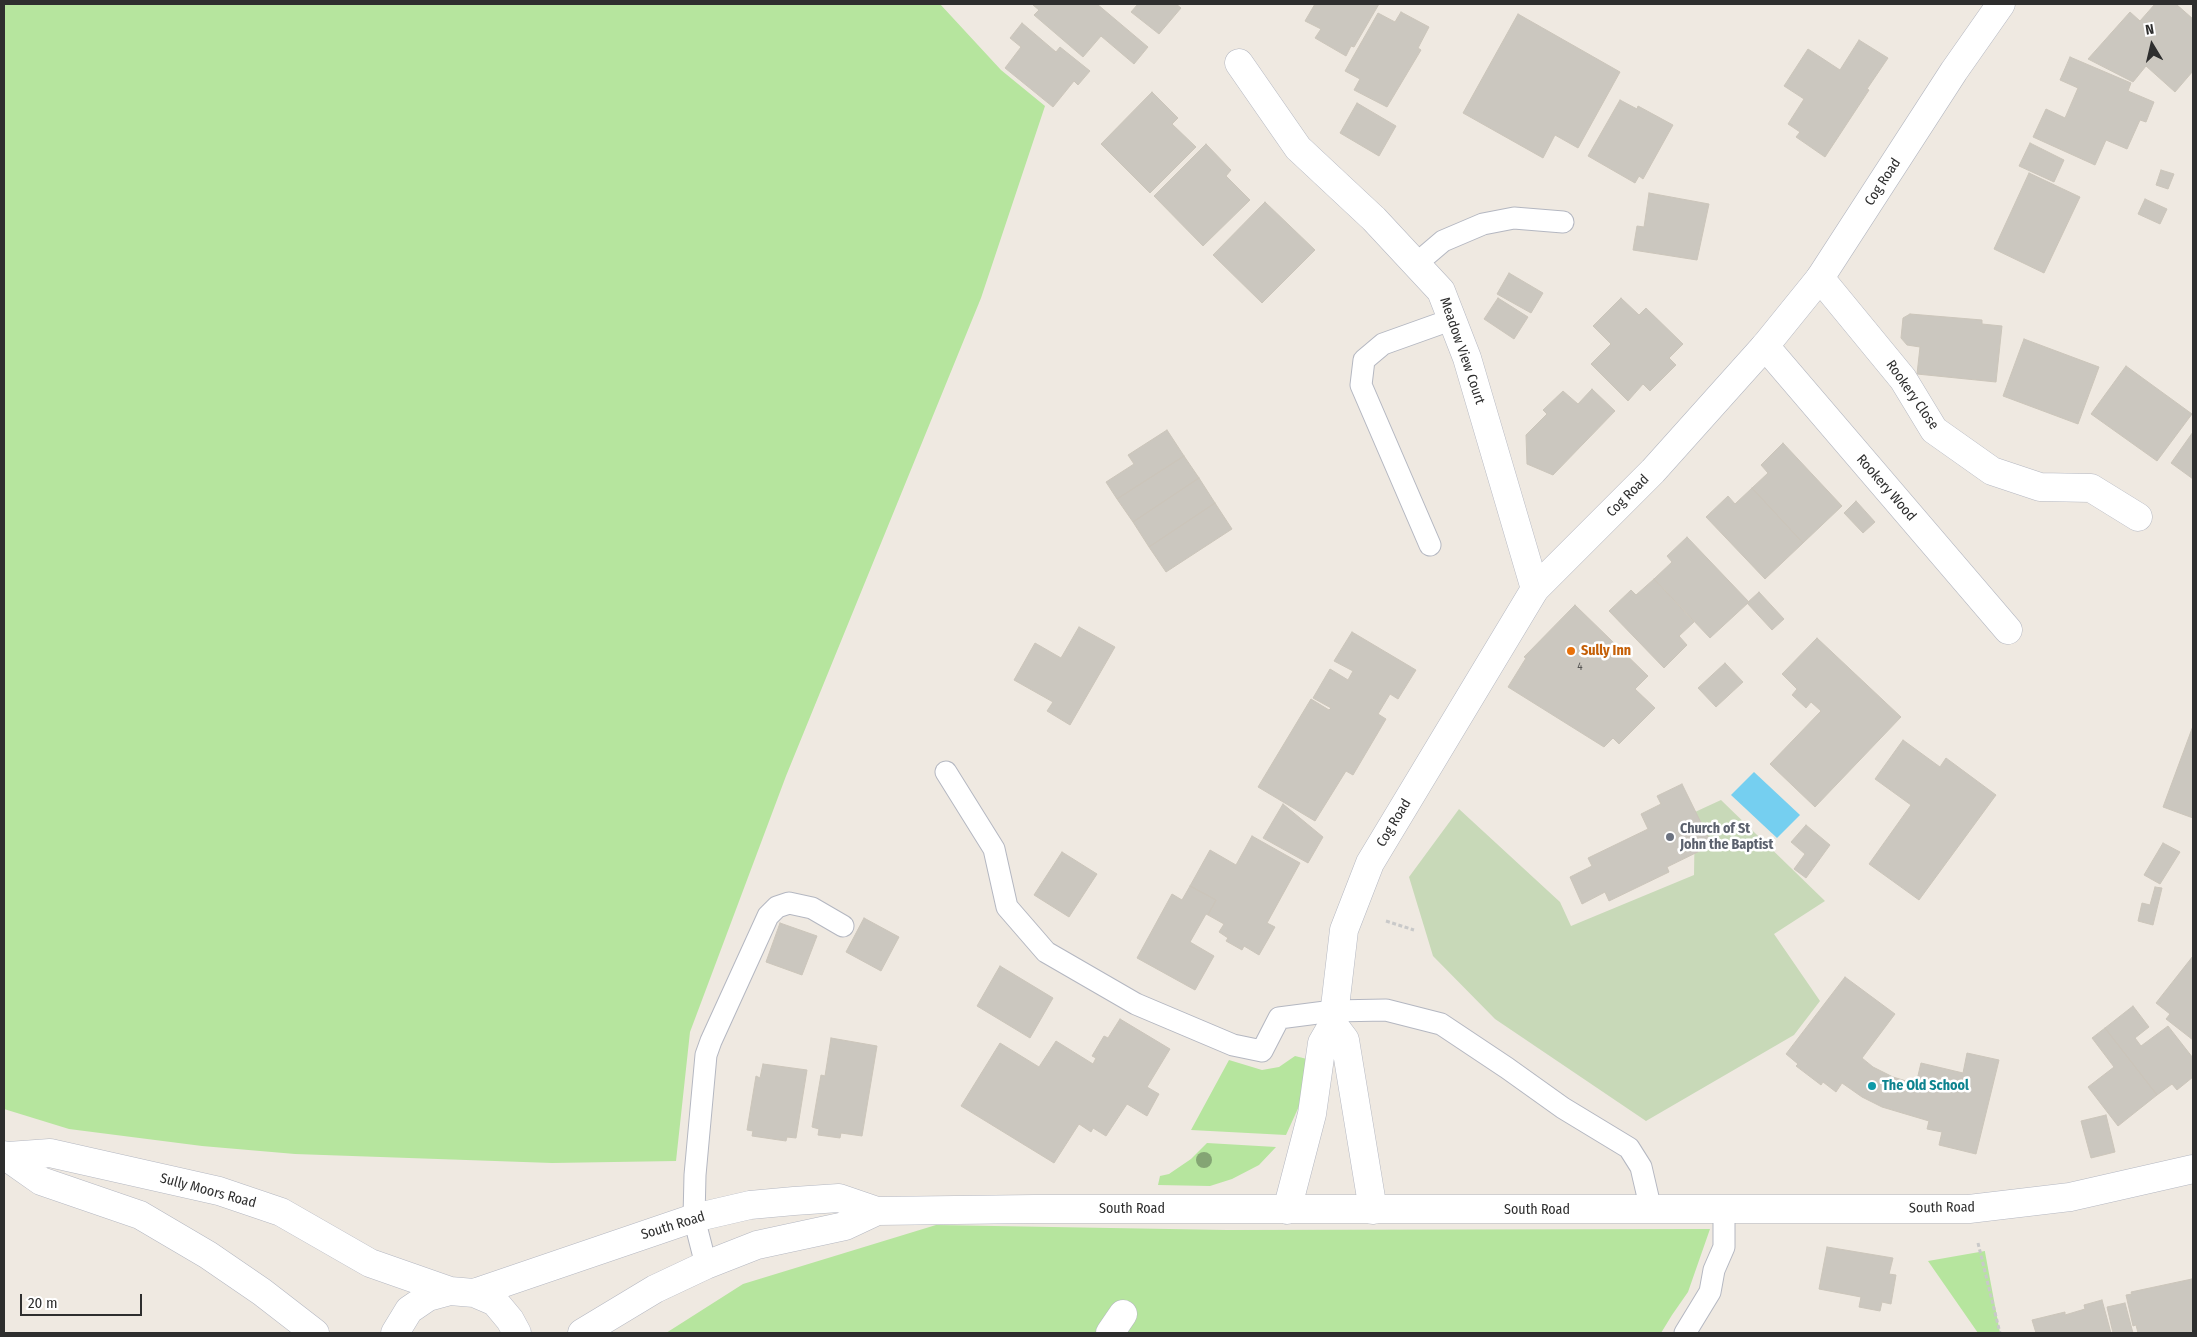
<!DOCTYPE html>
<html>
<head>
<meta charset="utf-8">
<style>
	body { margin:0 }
	#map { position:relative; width:2197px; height:1337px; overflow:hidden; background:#efe9e1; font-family:"Fira Sans Condensed",sans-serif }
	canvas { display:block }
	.frame { position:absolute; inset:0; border:5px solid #2e2e2e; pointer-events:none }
	.north { position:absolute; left:2127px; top:20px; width:50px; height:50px; -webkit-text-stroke:4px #fff; paint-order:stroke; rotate:351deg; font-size:14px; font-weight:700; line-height:20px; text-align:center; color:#2e2e2e }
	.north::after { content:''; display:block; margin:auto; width:18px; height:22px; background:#2e2e2e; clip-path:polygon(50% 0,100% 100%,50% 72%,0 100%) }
	.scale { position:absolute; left:20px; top:1294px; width:122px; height:22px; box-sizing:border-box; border:2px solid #2e2e2e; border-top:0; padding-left:6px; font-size:15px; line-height:18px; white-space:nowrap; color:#2e2e2e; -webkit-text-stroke:4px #fff; paint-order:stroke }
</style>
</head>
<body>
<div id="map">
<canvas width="2197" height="1337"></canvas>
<div class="frame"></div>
<div class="north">N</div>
<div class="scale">20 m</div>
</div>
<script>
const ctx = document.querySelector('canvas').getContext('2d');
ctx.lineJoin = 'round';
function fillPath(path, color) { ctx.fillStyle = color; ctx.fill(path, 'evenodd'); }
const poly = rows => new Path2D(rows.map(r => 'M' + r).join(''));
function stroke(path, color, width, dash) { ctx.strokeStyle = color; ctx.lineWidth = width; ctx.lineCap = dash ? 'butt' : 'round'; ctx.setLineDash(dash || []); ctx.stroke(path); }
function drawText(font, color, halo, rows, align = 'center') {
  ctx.font = font + ' "Fira Sans Condensed",sans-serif'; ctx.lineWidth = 5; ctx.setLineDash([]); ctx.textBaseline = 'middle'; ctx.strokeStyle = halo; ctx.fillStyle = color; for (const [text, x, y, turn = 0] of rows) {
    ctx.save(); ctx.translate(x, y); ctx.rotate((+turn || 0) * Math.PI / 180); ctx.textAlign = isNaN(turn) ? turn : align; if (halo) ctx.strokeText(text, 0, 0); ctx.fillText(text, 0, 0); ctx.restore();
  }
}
fillPath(poly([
	[4,4,940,4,1001,70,1045,106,981,298,786,776,690,1032,676,1161,552,1163,295,1154,202,1146,69,1129,4,1109],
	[1295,1056,1307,1059,1300,1104,1286,1135,1191,1130,1229,1060,1262,1070,1279,1067],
	[1207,1143,1276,1147,1259,1165,1232,1179,1210,1186,1158,1185,1160,1176,1169,1174,1191,1159],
	[936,1225,1227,1230,1710,1229,1688,1292,1672,1315,1661,1333,666,1333,743,1284],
	[1985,1251,1985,1252,2000,1333,1978,1333,1928,1261]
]), '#b6e59e');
fillPath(poly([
	[1721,800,1825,901,1774,934,1820,1001,1794,1035,1646,1121,1495,1019,1433,956,1409,877,1459,809,1560,902,1571,926,1694,875,1695,812]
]), '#c8d9b8');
fillPath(poly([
	[1754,772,1800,815,1777,838,1731,795]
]), '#75cff0');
const building = poly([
	[1034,4,1097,4,1148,47,1134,64,1101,36,1083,57,1034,15,1039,10,1033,5,1034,4],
	[1138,4,1176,4,1181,8,1159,34,1131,12,1138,4],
	[1315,4,1379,4,1354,47,1351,46,1346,56,1315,38,1321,29,1305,21,1315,4],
	[2155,4,2176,4,2193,19,2193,71,2175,92,2146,66,2133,82,2088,59,2130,12,2140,21,2155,4],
	[1401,12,1429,27,1418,48,1421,50,1387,107,1354,90,1360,79,1345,71,1378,13,1395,22,1401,12],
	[1518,14,1620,72,1578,148,1555,135,1543,158,1463,113,1518,14],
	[1022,23,1056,52,1060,47,1090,71,1078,85,1074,81,1053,107,1005,68,1021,47,1010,38,1022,23],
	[1859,40,1888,58,1867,89,1869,90,1825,157,1796,137,1800,132,1788,124,1804,99,1784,86,1808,49,1840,70,1859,40],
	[2070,57,2131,83,2128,91,2154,102,2146,122,2140,120,2127,149,2106,140,2095,165,2033,137,2046,109,2065,118,2078,88,2060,80,2070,57],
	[1152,92,1178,118,1172,124,1196,147,1150,193,1101,144,1152,92],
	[1620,100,1637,109,1638,106,1673,125,1643,179,1639,176,1635,183,1588,156,1620,100],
	[1357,103,1396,126,1379,156,1340,133,1357,103],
	[2030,143,2064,160,2054,182,2019,166,2030,143],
	[1206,144,1231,170,1226,176,1250,200,1203,246,1154,196,1206,144],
	[2161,170,2174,174,2168,189,2156,185,2161,170],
	[2029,173,2080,197,2044,273,1994,249,2029,173],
	[1649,193,1709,204,1697,260,1633,250,1637,226,1644,227,1649,193],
	[2145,199,2167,209,2160,224,2138,214,2145,199],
	[1265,202,1315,250,1262,303,1213,255,1265,202],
	[1509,273,1543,293,1531,313,1497,294,1509,273],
	[1498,298,1528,317,1514,339,1484,319,1498,298],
	[1621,298,1639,315,1646,308,1683,344,1669,358,1676,365,1650,391,1643,384,1628,401,1591,364,1611,344,1593,326,1621,298],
	[1910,314,1982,320,1982,324,2002,326,1996,382,1917,374,1920,347,1907,345,1901,338,1903,318,1910,314],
	[2024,339,2099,367,2078,424,2003,396,2024,339],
	[2126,366,2192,414,2157,461,2091,414,2126,366],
	[1592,389,1615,411,1553,475,1527,464,1526,435,1547,414,1543,410,1563,391,1578,404,1592,389],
	[1167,430,1184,456,1117,499,1106,482,1134,464,1128,455,1167,430],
	[2193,432,2193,479,2171,463,2193,432],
	[1783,443,1842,506,1803,543,1752,488,1768,473,1761,465,1783,443],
	[1184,456,1199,478,1133,522,1117,499,1184,456],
	[1199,478,1215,503,1149,547,1133,522,1199,478],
	[1752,488,1803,543,1765,579,1706,517,1728,496,1735,504,1752,488],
	[1856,501,1875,522,1863,533,1844,513,1856,501],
	[1215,503,1232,529,1166,572,1149,547,1215,503],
	[1687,537,1749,602,1710,638,1654,579,1672,562,1667,556,1687,537],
	[1654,579,1694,622,1679,636,1687,645,1664,668,1609,611,1631,590,1636,595,1654,579],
	[1759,592,1784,619,1772,630,1747,603,1759,592],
	[1575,605,1648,676,1635,689,1655,708,1619,744,1613,738,1604,747,1508,687,1526,658,1524,657,1575,605],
	[1079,627,1115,647,1070,725,1047,711,1053,702,1014,680,1035,643,1061,658,1079,627],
	[1352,632,1416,670,1398,699,1390,694,1378,714,1386,719,1353,775,1346,771,1315,821,1258,787,1311,699,1329,710,1331,708,1313,698,1330,669,1348,680,1353,671,1334,661,1352,632],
	[1817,638,1901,717,1815,807,1770,764,1821,711,1811,702,1806,708,1792,695,1797,689,1782,674,1817,638],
	[1725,663,1743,682,1716,707,1698,688,1725,663],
	[2193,726,2193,818,2163,807,2193,726],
	[1903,740,1940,767,1946,758,1996,795,1919,900,1869,864,1911,805,1875,779,1903,740],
	[1682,784,1712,845,1667,867,1669,872,1609,901,1605,892,1582,904,1570,877,1592,866,1588,858,1648,829,1641,814,1661,804,1657,796,1682,784],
	[1283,804,1323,837,1308,863,1263,838,1283,804],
	[1806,825,1830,845,1806,878,1794,869,1805,854,1791,842,1806,825],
	[1252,836,1300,863,1267,923,1275,927,1259,955,1244,946,1242,950,1226,941,1228,938,1219,932,1224,924,1208,915,1216,900,1190,886,1210,850,1236,865,1252,836],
	[2163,843,2180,852,2160,884,2144,875,2163,843],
	[1062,852,1097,874,1069,917,1034,895,1062,852],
	[1190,886,1216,900,1208,915,1206,914,1190,942,1214,956,1195,990,1137,958,1172,894,1182,900,1190,886],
	[2155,887,2162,888,2153,925,2138,921,2142,903,2150,905,2155,887],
	[864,918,899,937,881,971,846,952,864,918],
	[780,923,817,936,802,975,766,962,780,923],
	[2193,956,2193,1040,2166,1019,2170,1014,2156,1003,2193,956],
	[1000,966,1053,998,1030,1038,977,1006,1000,966],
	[1845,977,1895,1014,1862,1058,1873,1067,1893,1077,1916,1084,1921,1063,1963,1073,1967,1053,1999,1060,1976,1154,1939,1145,1942,1132,1927,1129,1929,1121,1882,1107,1862,1097,1842,1083,1836,1092,1823,1082,1821,1085,1796,1066,1798,1064,1786,1054,1845,977],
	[2133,1006,2149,1027,2135,1038,2141,1046,2168,1026,2193,1058,2193,1077,2177,1090,2172,1084,2157,1095,2105,1028,2133,1006],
	[1120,1019,1170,1049,1147,1087,1159,1094,1147,1116,1127,1104,1106,1136,1093,1128,1091,1132,1079,1124,1054,1163,961,1106,1000,1043,1039,1067,1056,1041,1093,1064,1096,1058,1092,1056,1104,1036,1108,1038,1120,1019],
	[2105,1028,2157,1095,2118,1126,2088,1087,2114,1067,2092,1038,2105,1028],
	[831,1038,877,1046,862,1136,841,1133,840,1138,818,1135,819,1129,812,1127,821,1075,825,1076,831,1038],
	[763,1064,807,1070,796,1138,787,1137,786,1141,752,1136,753,1131,747,1130,756,1076,760,1078,763,1064],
	[2106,1115,2115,1152,2091,1158,2081,1121,2106,1115],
	[1827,1247,1893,1258,1889,1274,1896,1275,1891,1304,1882,1302,1880,1311,1859,1307,1861,1297,1819,1289,1827,1247],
	[2192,1279,2193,1333,2138,1333,2136,1325,2133,1326,2126,1295,2132,1294,2131,1292,2192,1279],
	[2102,1300,2111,1333,2036,1333,2032,1320,2065,1312,2065,1315,2085,1309,2084,1305,2102,1300],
	[2125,1303,2133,1333,2113,1333,2107,1307,2125,1303]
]);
fillPath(building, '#cbc7bf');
stroke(building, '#cbc5ba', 1);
const lane = poly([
	[1416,264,1443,241,1483,224,1514,218,1563,222],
	[1430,545,1361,385,1364,360,1383,344,1453,319],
	[946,772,994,849,1007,907,1046,952,1136,1004,1233,1045,1262,1051,1279,1018,1333,1011,1386,1010,1441,1024,1507,1068,1563,1108,1629,1148,1641,1167,1651,1210],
	[706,1265,694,1218,695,1175,706,1055,711,1041,768,916,777,907,789,903,812,908,843,926],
	[1685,1333,1710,1292,1714,1270,1724,1247,1724,1210]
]);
const street = poly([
	[1239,63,1298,148,1374,219,1441,291,1467,358,1535,589],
	[1820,278,1903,379,1934,430,1992,471,2040,487,2091,488,2138,517],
	[1765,346,2008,630],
	[1110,1333,1123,1314]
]);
const secondary = poly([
	[1333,1024,1345,1040,1373,1210],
	[4,1155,41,1181,140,1215,208,1255,262,1292,315,1333],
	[8,1156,50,1153,219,1191,281,1212,370,1263,450,1291],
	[1287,1210,1312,1114,1322,1043,1333,1024,1344,930,1370,863,1535,589,1653,471,1765,346,1820,278,1954,71,2001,4],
	[474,1293,694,1218,750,1205,794,1201,839,1198,877,1211,1034,1209,1969,1209,2070,1197,2193,1169],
	[395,1333,409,1310,428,1297,450,1291,474,1293,495,1302,510,1320,517,1333],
	[582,1333,655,1289,706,1265,757,1245,845,1226,877,1211]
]);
stroke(lane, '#b4b7c1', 23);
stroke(street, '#b4b7c1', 29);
stroke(secondary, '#b4b7c1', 29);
stroke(poly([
	[1386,921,1414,930],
	[1978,1243,2000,1333]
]), '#c9c9c9', 3, [4, 2.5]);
stroke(lane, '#fff', 21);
stroke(street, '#fff', 28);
stroke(secondary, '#fff', 28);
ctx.fillStyle = '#84a574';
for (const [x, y] of [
	[1204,1160]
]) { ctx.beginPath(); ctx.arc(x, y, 8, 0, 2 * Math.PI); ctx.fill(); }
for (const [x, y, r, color] of [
	[1571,651,5,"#e8710a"],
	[1670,837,5,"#6b7280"],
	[1872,1086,5,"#0f9aa8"]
]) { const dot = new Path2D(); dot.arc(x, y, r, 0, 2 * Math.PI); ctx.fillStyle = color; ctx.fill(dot); stroke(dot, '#fff', 2); }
drawText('11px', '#555452', null, [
	["4",1580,667]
]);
drawText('14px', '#2e2e2e', '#fff', [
	["Cog Road",1883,182,-57],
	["Meadow View Court",1462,351,71],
	["Rookery Close",1912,395,55],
	["Rookery Wood",1886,488,49],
	["Cog Road",1628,496,-45],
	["Cog Road",1394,823,-59],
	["Sully Moors Road",208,1191,15],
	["South Road",1942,1208,-1],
	["South Road",1132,1209],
	["South Road",1537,1210],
	["South Road",673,1226,-17]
]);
drawText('bold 14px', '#c56008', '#fff', [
	["Sully Inn",1581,651]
], 'left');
drawText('bold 14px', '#5b616d', '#fff', [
	["Church of St",1680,829],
	["John the Baptist",1680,845]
], 'left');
drawText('bold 14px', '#0d838f', '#fff', [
	["The Old School",1882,1086]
], 'left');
</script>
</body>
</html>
